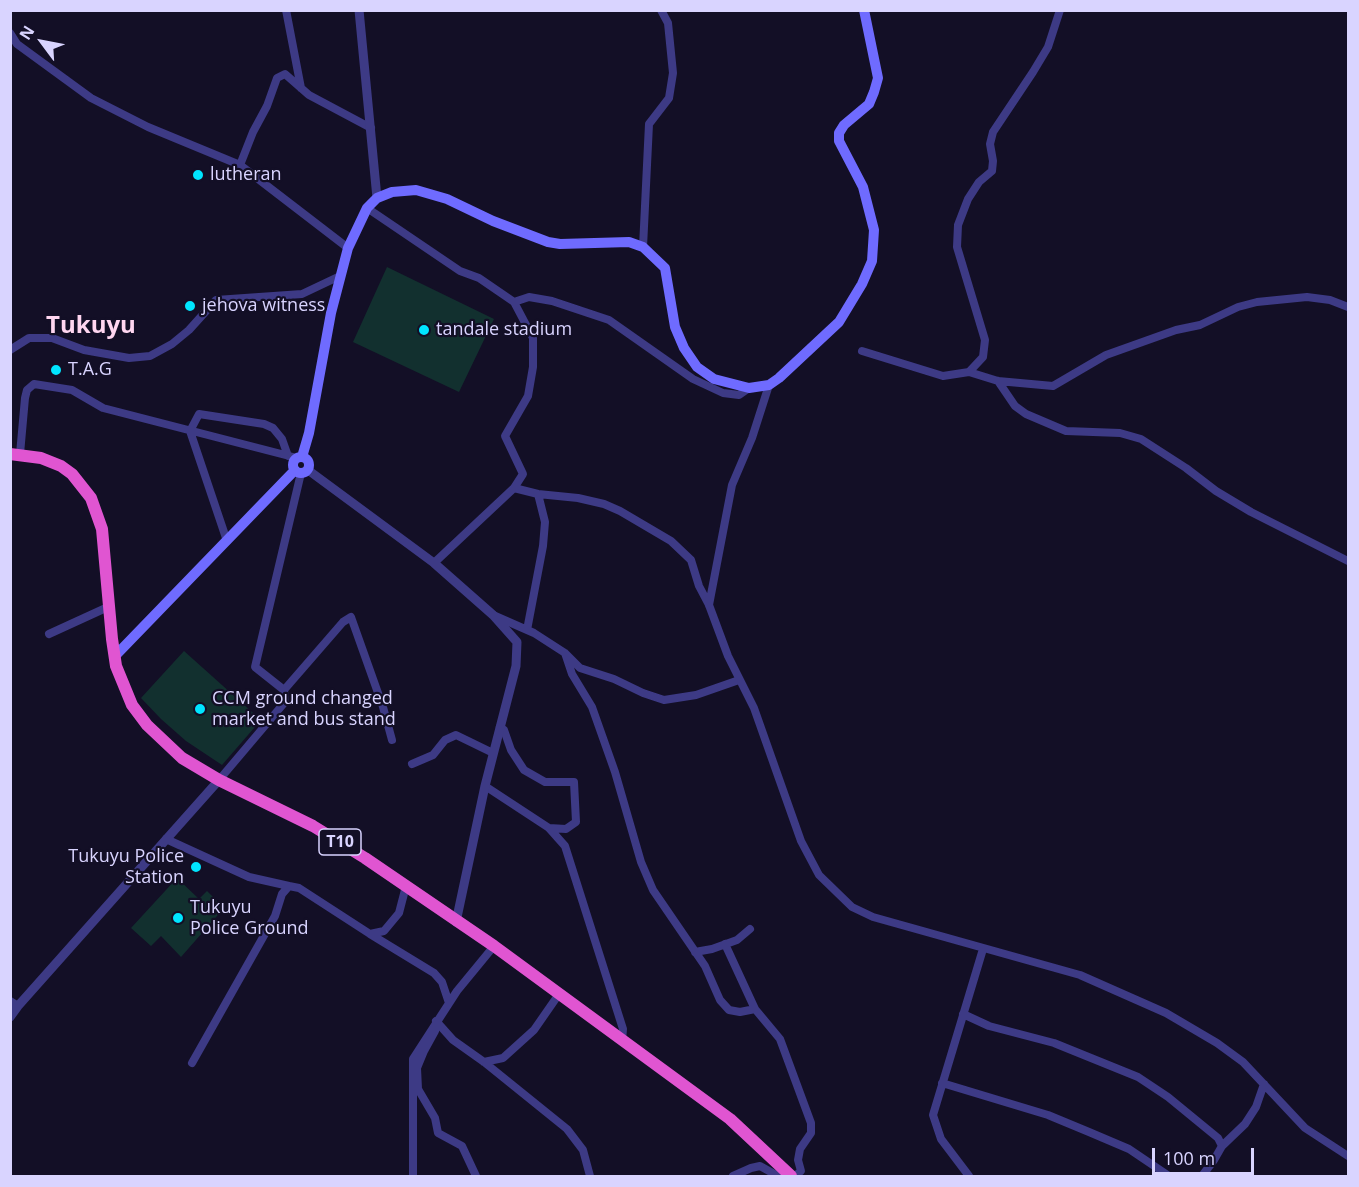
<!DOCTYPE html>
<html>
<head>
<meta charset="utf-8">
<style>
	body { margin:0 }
	#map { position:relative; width:1359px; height:1187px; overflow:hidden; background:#130f26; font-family:"Open Sans",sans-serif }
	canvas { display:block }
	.frame { position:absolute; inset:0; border:12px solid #d9d4ff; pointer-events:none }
	.north { position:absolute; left:12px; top:12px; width:60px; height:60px; -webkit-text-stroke:4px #130f26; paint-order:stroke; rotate:302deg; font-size:16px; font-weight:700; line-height:24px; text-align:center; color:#d9d4ff }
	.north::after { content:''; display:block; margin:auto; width:21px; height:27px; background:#d9d4ff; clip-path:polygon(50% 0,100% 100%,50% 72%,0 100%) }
	.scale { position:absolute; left:1152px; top:1148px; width:102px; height:27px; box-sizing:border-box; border:3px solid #d9d4ff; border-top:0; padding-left:8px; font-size:18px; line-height:21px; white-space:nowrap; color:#d9d4ff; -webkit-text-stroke:4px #130f26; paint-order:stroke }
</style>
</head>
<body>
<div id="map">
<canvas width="1359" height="1187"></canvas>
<div class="frame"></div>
<div class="north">N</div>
<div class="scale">100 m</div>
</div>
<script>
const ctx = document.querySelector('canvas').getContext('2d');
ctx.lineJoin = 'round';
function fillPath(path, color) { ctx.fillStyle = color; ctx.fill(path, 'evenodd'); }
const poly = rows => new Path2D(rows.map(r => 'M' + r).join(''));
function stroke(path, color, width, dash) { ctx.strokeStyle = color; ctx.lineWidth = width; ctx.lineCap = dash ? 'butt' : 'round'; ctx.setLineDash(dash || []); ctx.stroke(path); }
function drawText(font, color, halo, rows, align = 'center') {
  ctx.font = font + ' "Open Sans",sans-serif'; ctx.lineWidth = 4.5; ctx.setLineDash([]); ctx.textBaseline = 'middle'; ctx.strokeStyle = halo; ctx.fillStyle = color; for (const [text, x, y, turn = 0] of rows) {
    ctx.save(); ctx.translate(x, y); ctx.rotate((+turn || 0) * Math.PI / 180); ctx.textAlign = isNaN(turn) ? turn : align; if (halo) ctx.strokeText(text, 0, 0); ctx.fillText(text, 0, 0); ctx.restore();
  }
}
fillPath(poly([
	[387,267,494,319,459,392,353,342],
	[184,651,261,720,222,765,186,741,161,719,141,698],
	[177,878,199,899,207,891,224,908,181,957,161,936,151,946,131,928]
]), '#12302f');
stroke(poly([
	[286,10,301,88],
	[10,33,17,44,91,98,148,127,240,165,348,248],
	[240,165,253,132,267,106,277,78,285,74,309,95,371,128],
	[367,208,460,271,479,278,514,302,533,338,533,367,528,396,505,436,523,474,514,488,434,563],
	[643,247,649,124,669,98,673,73,668,23,661,10],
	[514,302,529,297,552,301,609,320,693,379,723,393,739,395,749,388],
	[10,350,29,338,52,338,84,350,129,358,150,356,172,344,189,330,216,300,302,294,340,276],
	[862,351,943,376,969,372,998,381,1053,386,1106,355,1176,330,1200,325,1238,307,1257,302,1307,297,1330,300,1348,307],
	[969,372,983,357,985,340,957,247,958,225,968,199,979,182,992,171,993,161,990,144,993,132,1033,72,1048,47,1060,10],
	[998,381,1015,406,1026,414,1066,431,1120,433,1141,439,1186,468,1216,491,1251,512,1348,561],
	[20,454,25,398,27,390,34,384,72,390,103,408,297,458],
	[514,488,538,494,578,498,604,504,620,511,671,541,691,560,699,586,709,605,728,656,754,708,801,841,819,875,852,907,873,917,1080,975,1166,1013,1217,1043,1243,1062,1305,1128,1348,1156],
	[227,541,190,431,199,414,264,424,273,428,282,439,288,456],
	[709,605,732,485,752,438,769,385],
	[493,615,534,633,565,653,580,668,614,679,643,693,664,700,696,695,739,680],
	[527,630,543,546,545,522,538,494],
	[49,634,108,607],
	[565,653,572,674,592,707,615,772,641,862,653,890,705,966,720,1000,729,1010,740,1012,755,1009],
	[284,690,343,622,351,617,383,707,392,740],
	[500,727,504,730,511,750,524,770,545,782,574,782,576,822,566,829,549,828],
	[412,764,433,755,445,740,456,735,493,753],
	[219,780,285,702,284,690,255,667,301,473],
	[485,786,549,828,565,846,623,1029,622,1041],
	[166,839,249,877,289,886],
	[370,934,434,973,442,982,449,1003],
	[725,944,755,1009,780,1039,811,1123,811,1133,800,1149,798,1160,801,1171,795,1176],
	[695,952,712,949,737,940,750,929],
	[10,1001,18,1006],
	[963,1014,989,1026,1054,1043,1138,1077,1168,1097,1218,1138,1222,1146],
	[436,1021,453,1040,484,1062,567,1129,583,1150,590,1176],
	[435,1031,424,1051,417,1068,418,1089,435,1118,438,1133,462,1146,476,1176],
	[484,1062,503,1058,534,1030,559,994],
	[192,1063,275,916,282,894,289,886,299,888,370,934,384,931,399,913,406,886],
	[942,1083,1048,1115,1089,1132,1129,1149,1169,1176],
	[413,1176,413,1059,457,991,494,946],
	[733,1176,751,1168,760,1166,778,1176],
	[969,1176,941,1139,933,1115,983,949],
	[1202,1176,1214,1160,1222,1146,1245,1124,1256,1107,1264,1084]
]), '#3d3a85', 8);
stroke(poly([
	[359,10,377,198],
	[308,470,434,563,493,615,517,642,516,666,485,786,456,922],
	[10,1017,18,1006,219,780]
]), '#3d3a85', 9);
stroke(poly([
	'293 465a8 8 0 1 1 16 0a8 8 0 1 1-16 0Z',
	[302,457,309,433,331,313,348,248,367,208,377,198,392,192,416,190,447,199,493,221,548,242,560,244,629,242,643,247,665,268,675,327,684,348,697,367,714,379,749,388,769,385,779,378,839,322,862,284,872,261,874,230,863,187,839,141,839,133,844,125,869,104,874,92,878,78,864,10],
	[115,656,295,470]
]), '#6f6bff', 10);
stroke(poly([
	[10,454,41,458,61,466,72,474,91,498,102,529,112,639,116,666,132,705,147,725,182,758,219,780,313,826,365,858,494,946,730,1119,791,1176]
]), '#e055d1', 12);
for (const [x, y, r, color] of [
	[198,175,6,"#00e5ff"],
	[190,306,6,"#00e5ff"],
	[424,330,6,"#00e5ff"],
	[56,370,6,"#00e5ff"],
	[200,709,6,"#00e5ff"],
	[196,867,6,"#00e5ff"],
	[178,918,6,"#00e5ff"]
]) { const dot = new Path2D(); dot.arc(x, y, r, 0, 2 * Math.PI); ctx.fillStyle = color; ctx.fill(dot); stroke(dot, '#130f26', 2); }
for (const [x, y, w] of [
	[340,842,42]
]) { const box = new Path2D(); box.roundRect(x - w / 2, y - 13, w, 26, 4.5); ctx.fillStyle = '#130f26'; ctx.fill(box); stroke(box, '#d9d4ff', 1.5); }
drawText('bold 16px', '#d9d4ff', null, [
	["T10",340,842]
]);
drawText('18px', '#d9d4ff', '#130f26', [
	["lutheran",210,175],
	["jehova witness",202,306],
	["tandale stadium",436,330],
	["T.A.G",68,370],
	["CCM ground changed",212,699],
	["market and bus stand",212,720],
	["Tukuyu Police",184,857,"right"],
	["Station",184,878,"right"],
	["Tukuyu",190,908],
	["Police Ground",190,929]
], 'left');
drawText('bold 24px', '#ffd6f0', '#130f26', [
	["Tukuyu",91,326]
]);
</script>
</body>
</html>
